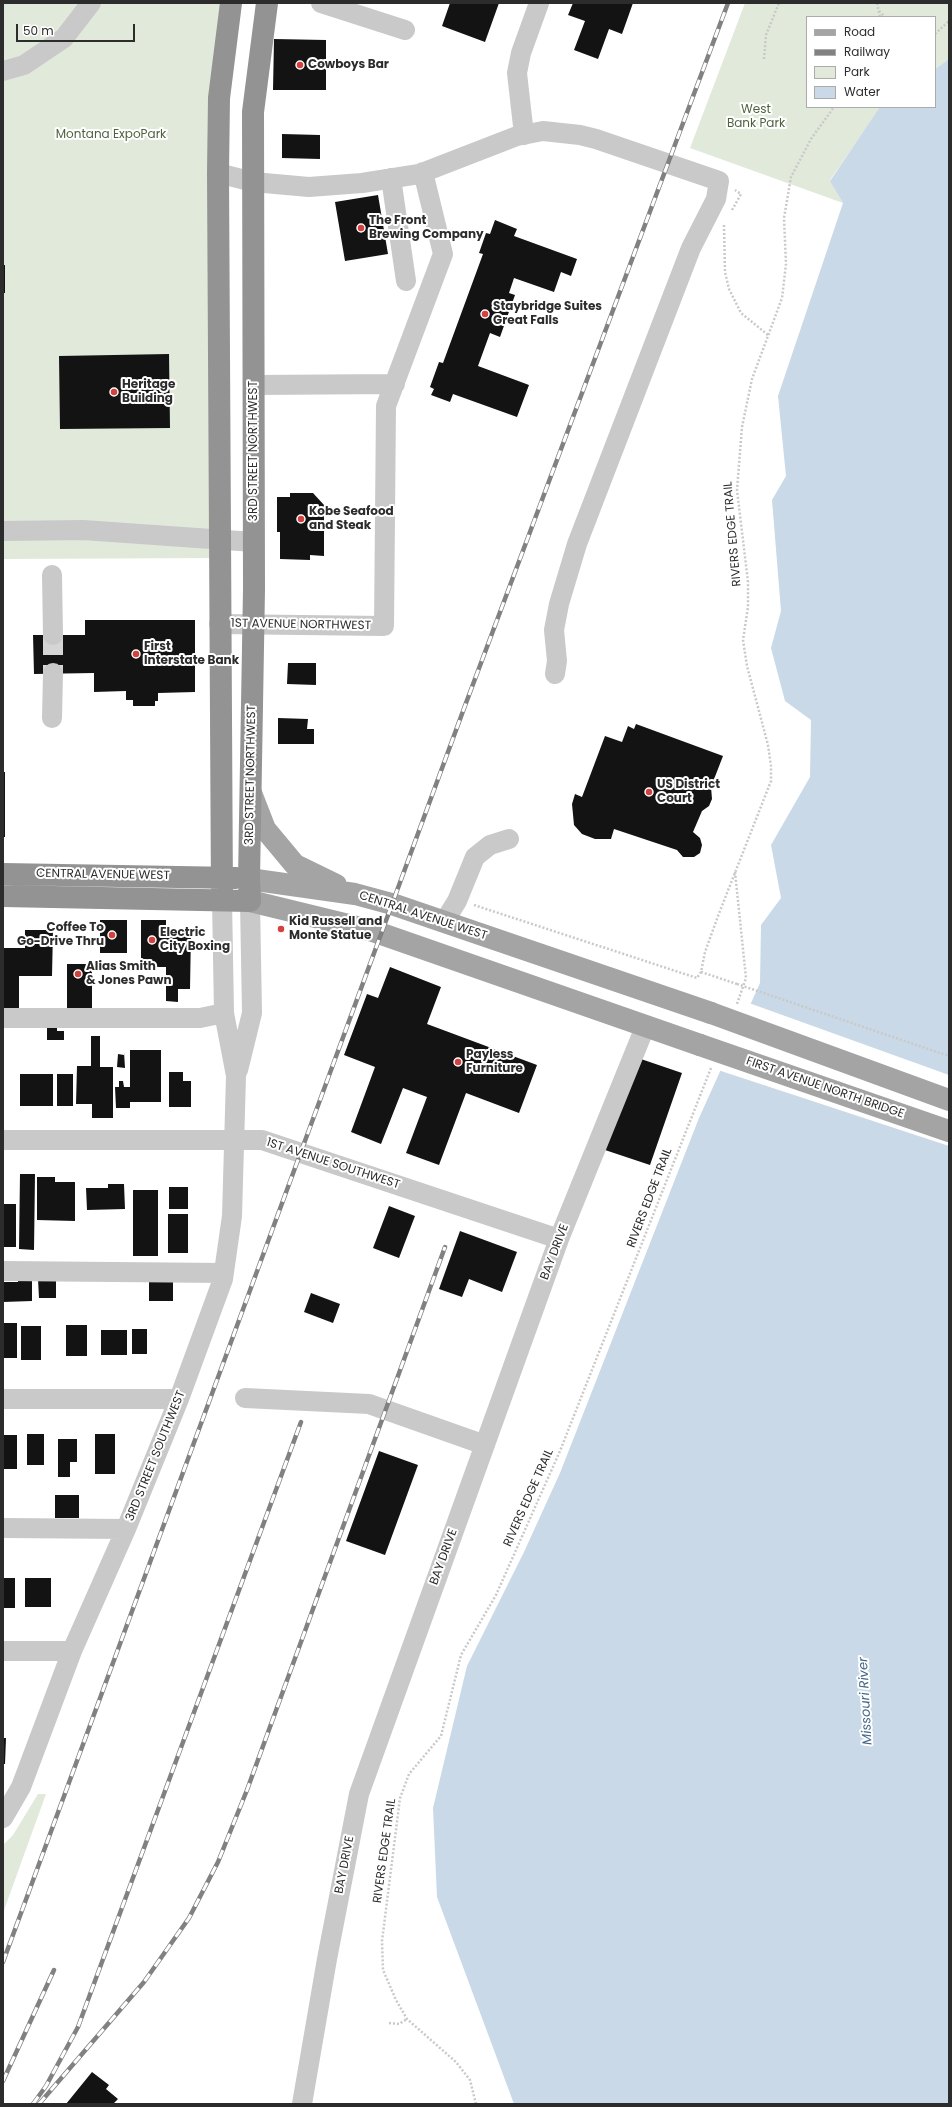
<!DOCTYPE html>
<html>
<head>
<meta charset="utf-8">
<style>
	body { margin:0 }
	#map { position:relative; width:952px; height:2107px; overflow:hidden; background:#fff; font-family:Poppins,sans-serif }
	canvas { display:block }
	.frame { position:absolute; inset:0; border:4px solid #2c2c2c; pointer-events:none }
	.legend { position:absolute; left:806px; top:16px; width:130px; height:92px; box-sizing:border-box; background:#fff; border:1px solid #ababab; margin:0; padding:5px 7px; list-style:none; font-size:12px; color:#2c2c2c }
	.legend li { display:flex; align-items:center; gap:8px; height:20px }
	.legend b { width:20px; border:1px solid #ababab }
	.scale { position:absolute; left:16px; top:24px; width:119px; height:18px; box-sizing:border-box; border:2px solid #2c2c2c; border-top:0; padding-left:5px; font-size:12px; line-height:14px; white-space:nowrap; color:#2c2c2c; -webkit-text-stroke:3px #fff; paint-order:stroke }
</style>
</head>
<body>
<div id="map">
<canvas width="952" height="2107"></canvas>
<div class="frame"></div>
<ul class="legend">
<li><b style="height:5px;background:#a4a4a4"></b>Road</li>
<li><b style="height:5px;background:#818181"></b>Railway</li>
<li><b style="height:11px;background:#e1e9db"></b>Park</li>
<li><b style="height:11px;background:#c9d9e7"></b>Water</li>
</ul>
<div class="scale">50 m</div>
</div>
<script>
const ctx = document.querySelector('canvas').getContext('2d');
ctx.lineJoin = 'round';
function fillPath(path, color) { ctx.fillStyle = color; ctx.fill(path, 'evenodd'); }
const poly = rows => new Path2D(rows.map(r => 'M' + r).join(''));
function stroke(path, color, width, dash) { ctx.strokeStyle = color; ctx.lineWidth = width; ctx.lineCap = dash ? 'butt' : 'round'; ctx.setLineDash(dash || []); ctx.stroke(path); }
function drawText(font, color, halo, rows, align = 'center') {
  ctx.font = font + ' Poppins,sans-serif'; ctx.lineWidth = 4; ctx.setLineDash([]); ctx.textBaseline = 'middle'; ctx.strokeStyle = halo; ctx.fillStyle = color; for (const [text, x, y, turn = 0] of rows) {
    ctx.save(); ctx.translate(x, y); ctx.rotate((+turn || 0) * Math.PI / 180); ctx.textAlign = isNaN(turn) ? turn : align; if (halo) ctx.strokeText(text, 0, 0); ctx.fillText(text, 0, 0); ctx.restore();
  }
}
fillPath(poly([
	[3,3,231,3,219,558,3,559],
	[745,3,949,3,949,59,935,69,935,17,807,17,807,107,881,107,830,180,843,203,690,148],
	[38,1794,46,1794,3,1913,3,1845,13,1835]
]), '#e1e9db');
fillPath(poly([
	[949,59,949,2104,514,2104,437,1897,433,1808,467,1666,524,1552,560,1473,699,1118,760,983,761,925,781,898,771,845,810,777,811,720,785,701,771,648,781,611,772,500,786,476,778,396,843,203,830,181,880,107,935,107,935,69]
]), '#c9d9e7');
fillPath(poly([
	[749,1003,949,1075,949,1146,718,1070]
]), '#fff');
fillPath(poly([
	[450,3,499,3,485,42,442,26],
	[573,3,633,3,622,34,609,29,598,59,574,50,585,21,568,15],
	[274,39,326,40,326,90,273,90],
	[282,134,320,135,320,159,282,158],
	[378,195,388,254,345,261,335,202],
	[495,220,517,229,514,236,577,259,571,276,561,272,554,292,514,278,509,293,515,295,500,337,490,333,478,366,529,385,517,417,453,394,450,402,431,395,434,389,430,387,439,362,443,363,483,254,479,253,486,233,490,234],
	[3,265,5,265,5,293,3,293],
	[169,354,170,428,60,429,59,356],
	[290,493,313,493,324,505,324,556,310,555,310,560,280,559,280,532,277,532,277,497,290,497],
	[85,620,195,620,195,692,158,693,158,701,155,701,155,706,133,706,133,700,126,700,126,691,94,692,94,673,34,674,33,635,85,635],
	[288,663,316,663,316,685,287,684],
	[278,718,308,719,307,729,314,729,314,744,278,744],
	[636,724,723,756,711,787,712,799,709,806,702,811,693,832,700,838,702,845,700,853,694,857,683,857,677,850,614,829,611,839,595,839,582,834,574,825,572,804,575,794,582,797,605,736,622,742,628,726,634,729],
	[3,772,5,772,5,837,3,837],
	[100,920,127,920,127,953,100,953],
	[141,920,166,920,166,931,191,931,190,989,178,989,178,1002,166,1001,166,967,141,967],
	[25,930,53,930,52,976,19,976,19,1011,3,1011,3,948,25,948],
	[67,964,92,964,92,1010,67,1010],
	[390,967,441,987,427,1024,537,1065,519,1113,466,1093,439,1165,406,1153,427,1097,403,1088,381,1144,351,1132,375,1067,344,1055,367,994,378,998],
	[47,1026,57,1026,57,1031,64,1031,64,1040,47,1040],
	[91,1036,100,1036,100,1067,113,1067,113,1118,92,1118,92,1104,76,1104,77,1066,91,1066],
	[130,1050,161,1050,161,1102,130,1102,130,1108,116,1108,115,1087,119,1087,119,1081,123,1081,124,1087,130,1087],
	[124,1052,125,1068,117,1067,118,1054,124,1055],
	[638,1058,682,1073,650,1165,605,1150],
	[169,1072,183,1072,183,1081,191,1081,191,1107,169,1107],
	[20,1074,53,1074,53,1106,20,1106],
	[57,1074,73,1074,73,1106,57,1106],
	[20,1174,35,1174,34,1250,19,1249],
	[37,1177,55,1177,55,1182,75,1182,75,1221,37,1220],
	[108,1184,124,1184,125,1209,87,1210,86,1188,108,1188],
	[169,1187,188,1187,188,1209,169,1209],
	[133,1190,158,1190,158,1256,133,1256],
	[3,1204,16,1204,16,1247,3,1247],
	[389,1206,415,1216,399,1258,373,1248],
	[168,1214,188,1214,188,1253,168,1253],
	[460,1231,517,1252,502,1292,469,1279,462,1297,439,1289],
	[18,1279,32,1279,32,1301,3,1302,3,1282,18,1282],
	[38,1279,56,1279,56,1298,39,1298],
	[149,1279,173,1279,173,1301,149,1301],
	[311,1293,340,1304,333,1323,304,1312],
	[3,1323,17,1323,17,1358,3,1358],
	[66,1325,87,1325,87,1356,66,1356],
	[21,1326,41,1326,41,1360,21,1360],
	[132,1329,147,1329,147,1354,132,1354],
	[101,1330,127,1330,127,1355,101,1355],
	[27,1434,44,1434,44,1465,27,1465],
	[95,1434,115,1434,115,1474,95,1474],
	[3,1435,17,1435,17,1469,3,1469],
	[58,1439,77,1439,77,1462,70,1462,70,1477,58,1477],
	[379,1451,418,1465,385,1555,346,1541],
	[55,1495,79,1495,79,1518,55,1518],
	[3,1578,15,1578,15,1608,3,1608],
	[25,1578,51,1578,51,1607,25,1607],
	[3,1738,6,1738,5,1764,3,1764],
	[92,2072,109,2085,106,2089,118,2099,113,2104,66,2104]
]), '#131313');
stroke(poly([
	[53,635,53,673]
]), '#d5d5d5', 20, [20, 10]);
stroke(poly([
	[877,3,880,17],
	[879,11,885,17],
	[935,34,949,21],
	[764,59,766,35,779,3],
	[732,210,741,194,735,190],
	[724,225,725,272,729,289,741,313,768,335],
	[735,872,746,978,737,1004],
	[474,905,697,978,701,972,705,952,718,916,771,781,771,766,768,745,747,666,743,640,748,607,748,582,737,490,742,427,752,379,782,298,786,264,784,218,791,177,811,139,834,107],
	[701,972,737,984],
	[389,2023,399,2024,407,2019],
	[476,2104,470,2080,456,2062,407,2019,396,2000,383,1970,382,1941,400,1798,409,1774,441,1736,461,1655,496,1595,560,1451,711,1068]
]), '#c9c9c9', 2.5, [2, 2]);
stroke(poly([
	[321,3,405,30],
	[3,71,24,65,64,38,91,3],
	[524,135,517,73,521,53,539,3],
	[218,173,253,182,309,187,362,183,419,174,517,136,543,131,580,135,596,139,719,181,716,199,691,248,577,544,559,604,554,630,557,661,555,674],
	[391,178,406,281],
	[254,385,395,384],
	[3,531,83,530,254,542],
	[52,575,53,635],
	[219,624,384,626,386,406,443,254,423,172],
	[52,718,53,673],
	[444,922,457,901,475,857,490,845,509,839],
	[3,1018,200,1018,224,1013],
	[238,1070,252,1013,250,901],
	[3,1140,262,1140,559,1239],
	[3,1271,224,1273],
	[245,1398,369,1404,485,1445],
	[3,1399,179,1399],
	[3,1528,126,1529],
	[3,1651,72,1651],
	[3,1818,21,1787,72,1651,126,1529,179,1399,223,1279,232,1216,236,1076,224,1013,222,899],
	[302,2104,327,1959,359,1794,559,1239,645,1027]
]), '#c9c9c9', 20);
stroke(poly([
	[251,793,265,829,295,865,336,885],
	[249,879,355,894,392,904,711,1013],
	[250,901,373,931,700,1045]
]), '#a4a4a4', 22);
stroke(poly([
	[3,874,236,878],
	[3,896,250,901,249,879,254,589,253,112,267,3],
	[222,899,218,173,219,98,231,3]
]), '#939393', 22);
const rail = poly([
	[3,1962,466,703,728,3],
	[3,2081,54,1970],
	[33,2104,46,2086,78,2027,301,1422],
	[39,2104,144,1982,189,1918,218,1862,247,1790,445,1247]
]);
stroke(rail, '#818181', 4.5);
stroke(rail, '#fff', 3, [9]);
stroke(poly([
	[737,984,949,1056]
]), '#c9c9c9', 2.5, [2, 2]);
stroke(poly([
	[711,1013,949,1100],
	[700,1045,949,1131]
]), '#a4a4a4', 22);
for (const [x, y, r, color] of [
	[300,65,4,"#d24240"],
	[361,228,4,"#d24240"],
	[485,314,4,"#d24240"],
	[114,392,4,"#d24240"],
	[301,519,4,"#d24240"],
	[136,654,4,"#d24240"],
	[649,792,4,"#d24240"],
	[281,929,4,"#d24240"],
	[112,935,4,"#d24240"],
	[152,940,4,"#d24240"],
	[78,974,4,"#d24240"],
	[458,1062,4,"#d24240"]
]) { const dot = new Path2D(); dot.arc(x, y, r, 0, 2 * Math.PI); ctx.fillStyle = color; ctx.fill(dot); stroke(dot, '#fff', 1.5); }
drawText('bold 12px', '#2c2c2c', '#fff', [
	["Cowboys Bar",308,65],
	["The Front",369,221],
	["Brewing Company",369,235],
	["Staybridge Suites",493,307],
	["Great Falls",493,321],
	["Heritage",122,385],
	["Building",122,399],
	["Kobe Seafood",309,512],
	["and Steak",309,526],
	["First",144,647],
	["Interstate Bank",144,661],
	["US District",657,785],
	["Court",657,799],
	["Kid Russell and",289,922],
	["Monte Statue",289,936],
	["Coffee To",104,928,"right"],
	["Go-Drive Thru",104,942,"right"],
	["Electric",160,933],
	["City Boxing",160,947],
	["Alias Smith",86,967],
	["& Jones Pawn",86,981],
	["Payless",466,1055],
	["Furniture",466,1069]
], 'left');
drawText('12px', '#4d633f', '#fff', [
	["West",756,110],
	["Bank Park",756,124],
	["Montana ExpoPark",111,135]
]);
drawText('12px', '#2c2c2c', '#fff', [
	["3RD STREET NORTHWEST",254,451,-90],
	["RIVERS EDGE TRAIL",733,534,-95],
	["1ST AVENUE NORTHWEST",301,625,1],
	["3RD STREET NORTHWEST",251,775,-89],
	["CENTRAL AVENUE WEST",103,875,1],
	["CENTRAL AVENUE WEST",423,916,18],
	["FIRST AVENUE NORTH BRIDGE",825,1088,19],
	["1ST AVENUE SOUTHWEST",333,1164,18],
	["RIVERS EDGE TRAIL",650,1198,-69],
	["BAY DRIVE",555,1252,-69],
	["3RD STREET SOUTHWEST",156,1456,-68],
	["RIVERS EDGE TRAIL",529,1498,-66],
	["BAY DRIVE",444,1557,-70],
	["RIVERS EDGE TRAIL",385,1851,-82],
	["BAY DRIVE",345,1865,-79]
]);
drawText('italic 13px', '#436686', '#fff', [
	["Missouri River",866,1701,-93]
]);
</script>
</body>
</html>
